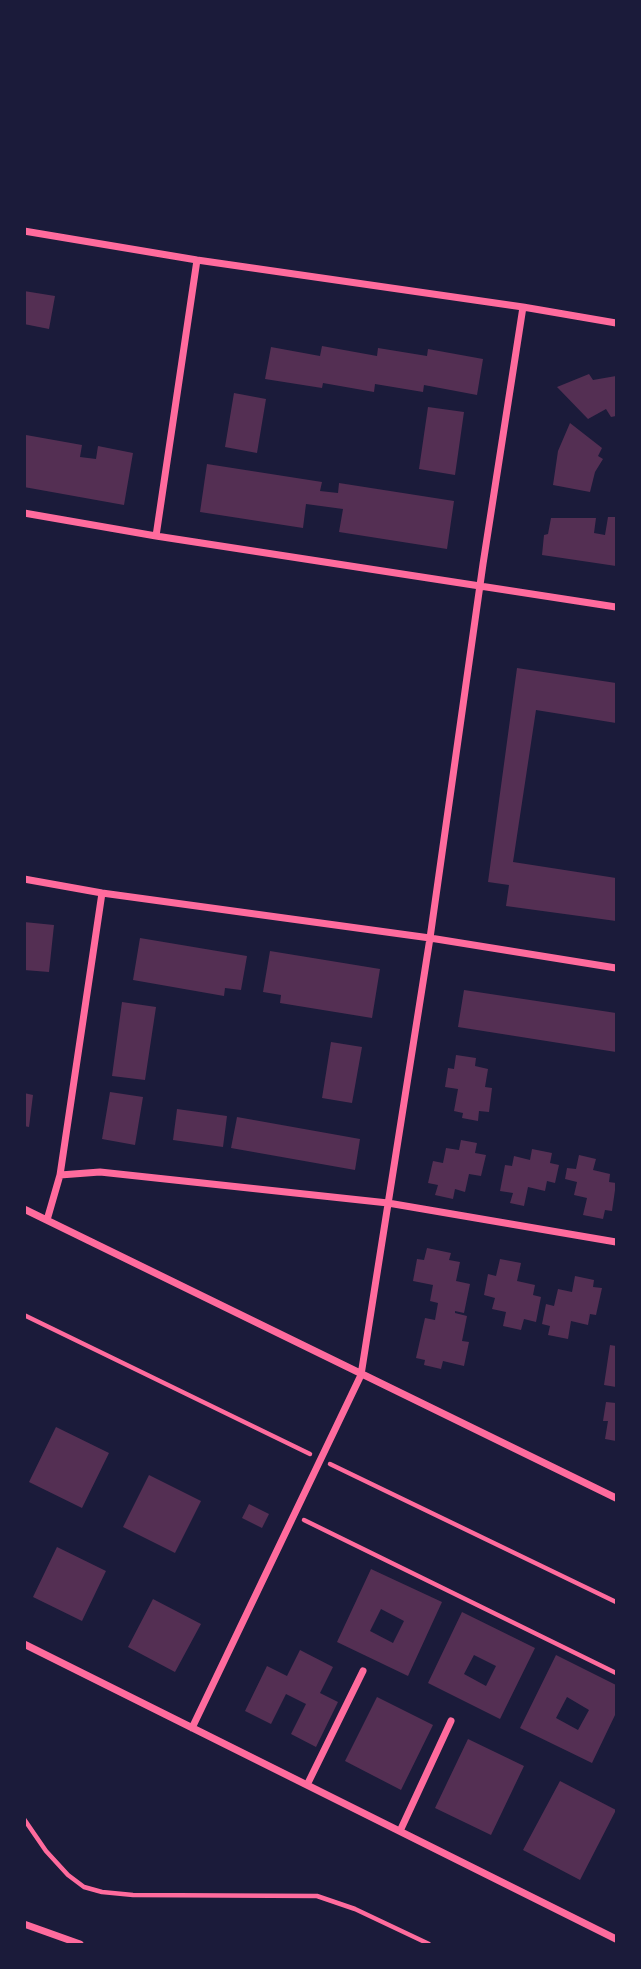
<!DOCTYPE html>
<html>
<head>
<meta charset="utf-8">
<style>
	body { margin:0 }
	#map { position:relative; width:641px; height:1969px; overflow:hidden; background:#1b1b3a; font-family:Ubuntu,sans-serif }
	canvas { display:block }
	.frame { position:absolute; inset:0; border:26px solid #1b1b3a; pointer-events:none }
</style>
</head>
<body>
<div id="map">
<canvas width="641" height="1969"></canvas>
<div class="frame"></div>
</div>
<script>
const ctx = document.querySelector('canvas').getContext('2d');
ctx.lineJoin = 'round';
function fillPath(path, color) { ctx.fillStyle = color; ctx.fill(path, 'evenodd'); }
const poly = rows => new Path2D(rows.map(r => 'M' + r).join(''));
function stroke(path, color, width, dash) { ctx.strokeStyle = color; ctx.lineWidth = width; ctx.lineCap = dash ? 'butt' : 'round'; ctx.setLineDash(dash || []); ctx.stroke(path); }
fillPath(poly([
	[24,291,55,296,49,329,24,324],
	[322,346,377,356,378,348,427,356,428,349,483,359,477,395,424,385,423,392,375,384,374,392,323,383,322,388,265,379,271,347,320,356],
	[589,374,593,380,616,376,616,416,611,417,606,409,588,419,557,387],
	[234,393,266,399,257,453,225,447],
	[428,407,464,412,455,475,419,469],
	[570,423,602,448,598,456,603,459,595,472,590,492,553,485,558,451],
	[26,435,82,445,80,457,96,459,98,446,133,453,124,505,24,487,24,447],
	[207,464,322,482,320,491,338,493,339,483,454,501,447,549,339,532,343,509,306,504,303,528,200,512],
	[608,517,616,517,616,566,542,555,544,535,548,534,551,518,596,518,594,533,605,535],
	[517,668,616,683,616,723,536,710,513,862,616,878,616,921,506,906,509,885,488,882],
	[24,922,54,925,49,972,24,970],
	[140,938,247,956,241,990,225,988,224,996,133,980],
	[270,951,380,969,372,1018,280,1003,281,995,263,992],
	[464,990,616,1013,616,1052,458,1027],
	[122,1002,156,1007,145,1080,112,1076],
	[331,1042,362,1047,352,1103,322,1098],
	[456,1055,476,1058,475,1066,488,1069,485,1087,492,1088,489,1112,479,1111,478,1121,462,1118,463,1113,454,1111,458,1089,445,1087,448,1068,454,1069],
	[110,1092,143,1097,135,1145,102,1139],
	[24,1093,33,1095,29,1127,24,1126],
	[177,1109,227,1116,223,1147,173,1140],
	[237,1117,360,1139,355,1170,231,1148],
	[461,1140,477,1143,475,1153,486,1155,481,1176,469,1174,465,1192,455,1189,453,1199,435,1195,438,1185,428,1183,433,1161,443,1163,446,1148,459,1150],
	[532,1149,552,1153,550,1163,559,1165,555,1183,547,1181,545,1191,528,1187,524,1206,510,1203,513,1193,500,1191,505,1165,512,1166,514,1156,530,1160],
	[579,1155,596,1159,593,1170,610,1174,609,1182,616,1183,612,1211,605,1210,603,1219,583,1215,587,1198,574,1195,577,1182,565,1179,567,1168,576,1169],
	[427,1248,451,1253,449,1260,460,1262,456,1281,470,1284,464,1313,455,1311,455,1313,467,1316,462,1341,469,1342,464,1366,443,1361,441,1369,424,1365,425,1360,416,1358,425,1318,435,1320,438,1303,430,1301,433,1285,413,1281,417,1259,424,1260],
	[500,1259,521,1263,517,1281,535,1285,533,1295,541,1297,536,1322,524,1319,521,1330,503,1326,506,1312,492,1309,495,1298,484,1295,488,1274,496,1276],
	[575,1276,594,1280,593,1287,602,1288,596,1315,590,1314,588,1325,571,1321,568,1339,548,1335,550,1326,542,1324,546,1304,554,1306,558,1289,572,1292],
	[610,1345,616,1346,616,1387,604,1385],
	[606,1402,616,1403,616,1441,605,1439,608,1421,603,1421],
	[56,1427,109,1453,82,1508,29,1482],
	[149,1475,201,1501,175,1553,123,1527],
	[249,1504,269,1514,262,1528,242,1518],
	[57,1547,106,1571,82,1621,33,1597],
	[371,1569,442,1602,408,1676,337,1642],
	[381,1609,404,1621,393,1643,370,1631],
	[153,1599,201,1624,175,1672,128,1647],
	[462,1612,535,1648,500,1719,428,1683],
	[474,1655,496,1666,486,1686,464,1674],
	[300,1650,333,1667,320,1693,338,1702,316,1747,291,1734,306,1704,286,1694,271,1724,245,1711,267,1666,287,1676],
	[556,1655,616,1685,616,1713,592,1763,520,1728],
	[567,1697,589,1710,578,1730,556,1718],
	[377,1697,433,1725,401,1790,345,1761],
	[468,1739,524,1766,491,1835,435,1808],
	[560,1781,616,1810,580,1880,523,1850]
]), '#542f53');
stroke(poly([
	[24,1315,310,1454],
	[330,1464,616,1602],
	[304,1520,616,1673],
	[24,1819,46,1851,68,1875,84,1887,102,1892,133,1895,317,1896,355,1909,429,1944]
]), '#ff6b9d', 4.5);
stroke(poly([
	[24,231,197,260,523,307,616,323],
	[24,513,156,536,616,607],
	[156,536,197,260],
	[24,879,102,893,430,938,616,968],
	[60,1175,100,1172,388,1203,616,1242],
	[24,1209,616,1498],
	[47,1220,60,1175,102,893],
	[24,1644,616,1939],
	[192,1728,361,1375,430,938,483,564,523,307],
	[307,1785,363,1671],
	[400,1831,451,1721],
	[24,1924,80,1944]
]), '#ff6b9d', 7);
</script>
</body>
</html>
